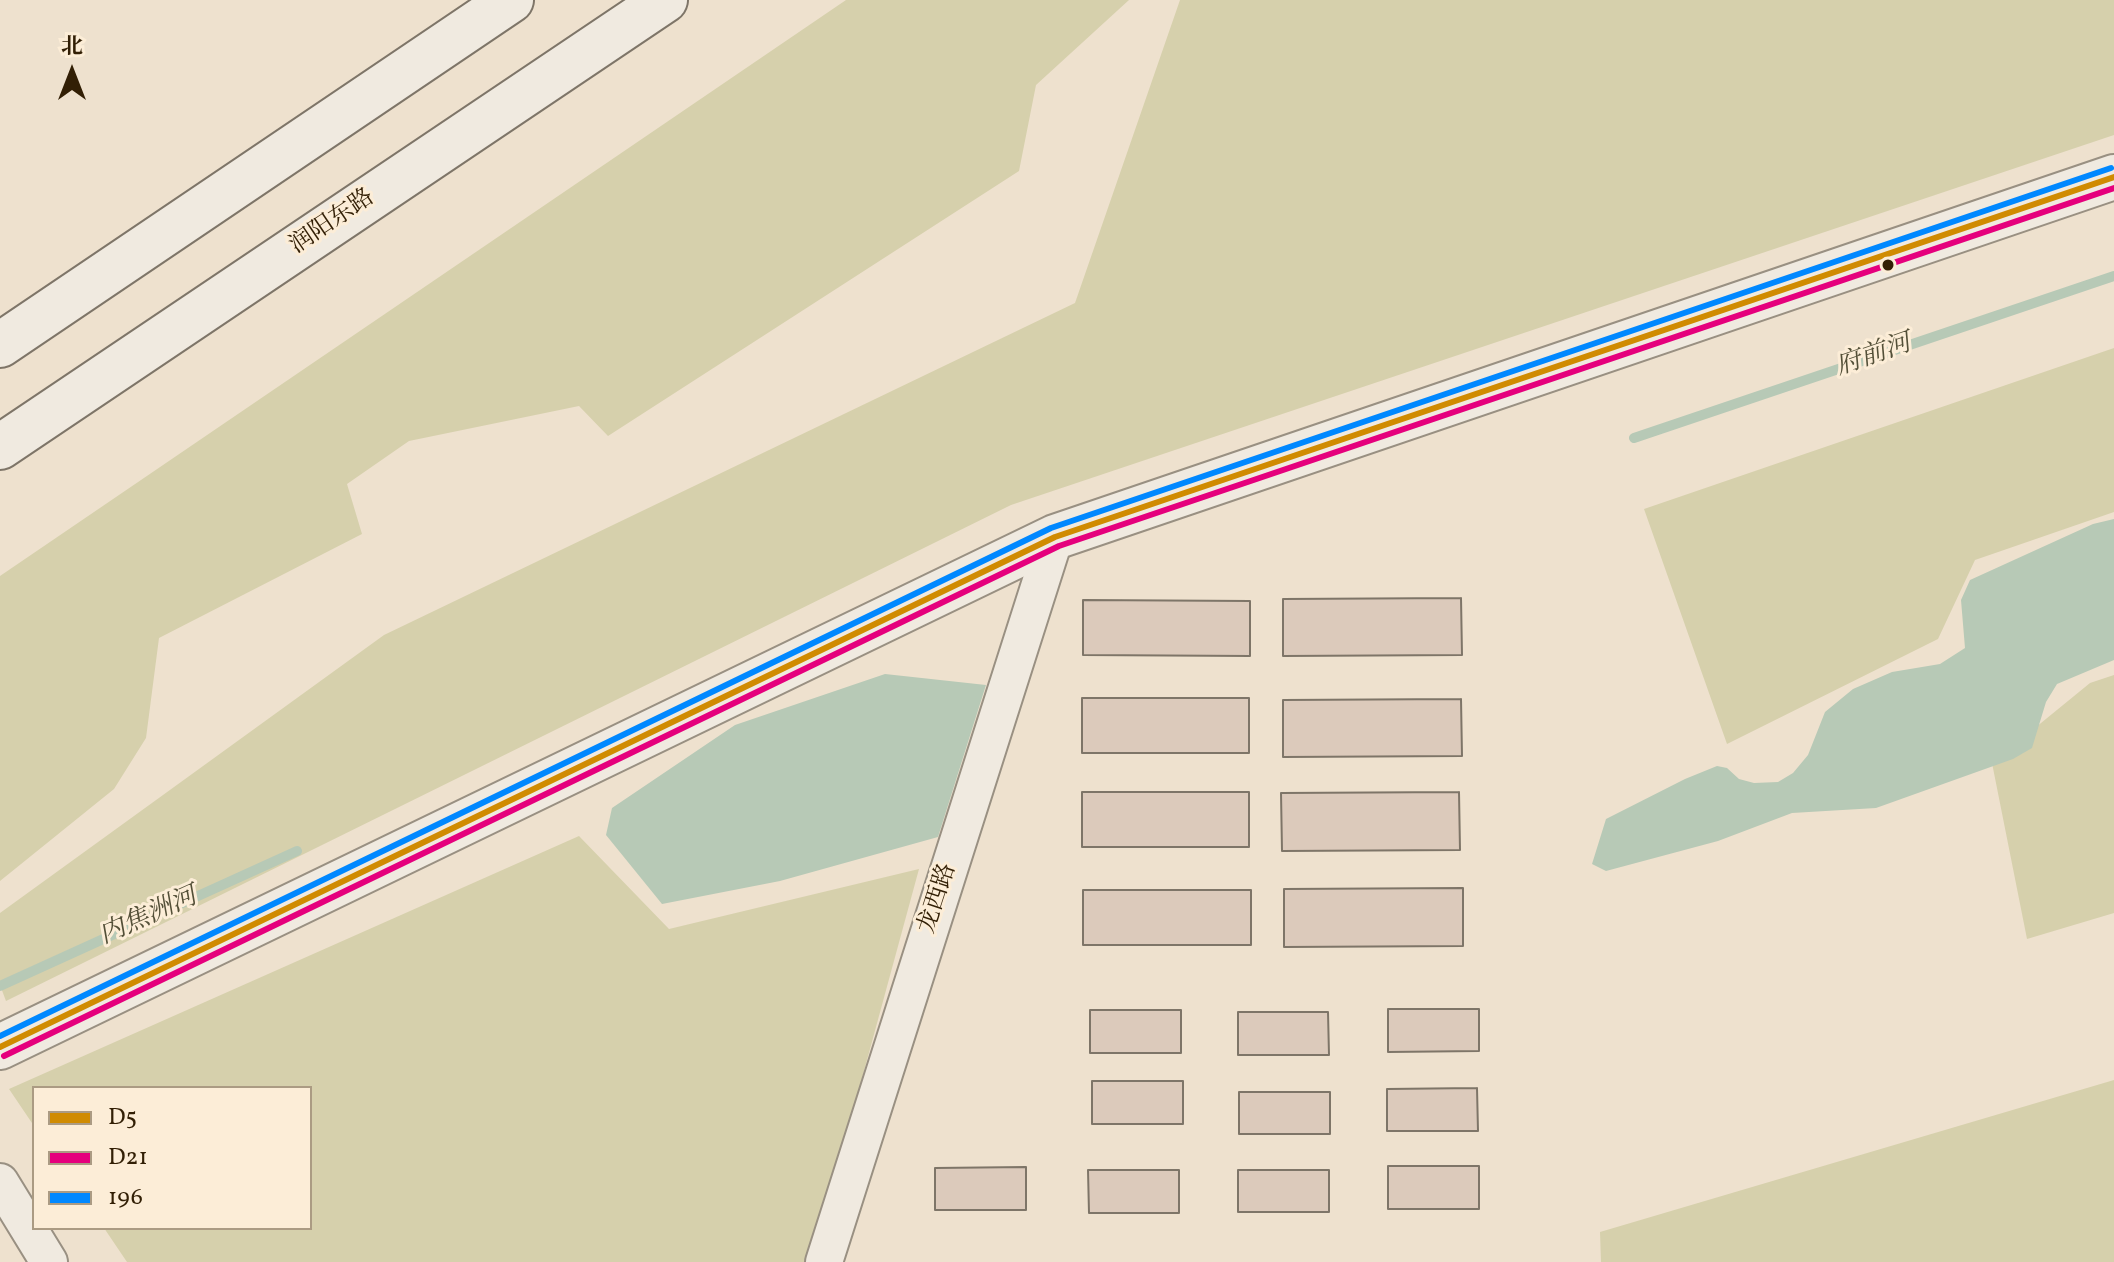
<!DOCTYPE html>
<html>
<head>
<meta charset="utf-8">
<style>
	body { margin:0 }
	#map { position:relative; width:2114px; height:1262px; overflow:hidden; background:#eee1ce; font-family:Vollkorn,"Noto Serif SC",serif }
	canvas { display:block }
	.legend { position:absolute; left:32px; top:1086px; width:280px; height:144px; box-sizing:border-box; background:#fcedd7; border:2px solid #ab9b83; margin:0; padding:10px 14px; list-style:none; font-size:24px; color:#321f05 }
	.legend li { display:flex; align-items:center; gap:16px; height:40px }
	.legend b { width:40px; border:2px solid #ab9b83 }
	.north { position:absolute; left:32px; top:32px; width:80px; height:80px; -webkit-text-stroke:6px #fcedd7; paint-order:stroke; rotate:0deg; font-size:22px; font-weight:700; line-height:32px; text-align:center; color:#321f05 }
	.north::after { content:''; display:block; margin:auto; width:28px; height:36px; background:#321f05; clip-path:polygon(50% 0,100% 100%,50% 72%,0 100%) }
</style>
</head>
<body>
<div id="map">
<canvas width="2114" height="1262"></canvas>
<ul class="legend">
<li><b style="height:10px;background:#d08b01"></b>D5</li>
<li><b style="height:10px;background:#e5007d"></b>D21</li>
<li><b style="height:10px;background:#08f"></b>196</li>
</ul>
<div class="north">北</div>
</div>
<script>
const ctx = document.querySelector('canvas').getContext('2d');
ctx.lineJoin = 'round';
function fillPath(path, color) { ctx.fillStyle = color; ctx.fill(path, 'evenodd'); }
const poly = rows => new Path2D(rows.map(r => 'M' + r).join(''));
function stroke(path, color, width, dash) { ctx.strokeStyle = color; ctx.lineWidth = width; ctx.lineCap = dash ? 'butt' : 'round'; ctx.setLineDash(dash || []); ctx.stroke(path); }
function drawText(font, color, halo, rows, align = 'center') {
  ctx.font = font + ' Vollkorn,"Noto Serif SC",serif'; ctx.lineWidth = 6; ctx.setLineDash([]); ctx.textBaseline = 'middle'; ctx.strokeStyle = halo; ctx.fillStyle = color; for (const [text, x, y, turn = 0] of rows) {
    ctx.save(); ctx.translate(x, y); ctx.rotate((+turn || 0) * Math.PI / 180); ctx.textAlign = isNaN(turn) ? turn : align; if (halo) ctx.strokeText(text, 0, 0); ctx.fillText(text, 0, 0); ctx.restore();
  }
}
fillPath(poly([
	[846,0,1129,0,1036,85,1019,171,608,436,579,406,409,441,347,484,362,534,159,638,146,738,114,789,0,881,0,576],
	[1180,0,2114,0,2114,135,1011,505,6,1001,0,985,0,913,384,635,1075,303],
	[2114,348,2114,512,1975,560,1938,639,1727,744,1644,509],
	[2114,675,2114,913,2027,939,1992,763,2090,683],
	[579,836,669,929,919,869,812,1262,127,1262,104,1228,310,1228,310,1088,34,1088,34,1126,9,1089],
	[2114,1080,2114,1262,1601,1262,1600,1232]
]), '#d6d0ac');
fillPath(poly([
	[2114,519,2114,660,2057,684,2046,702,2032,748,2013,759,1876,808,1792,813,1718,841,1606,871,1592,864,1606,819,1685,779,1717,766,1727,768,1739,779,1754,783,1778,782,1793,773,1808,755,1825,712,1853,689,1892,672,1940,664,1965,648,1961,600,1970,580,2093,524],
	[885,674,986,685,938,837,780,881,662,904,606,835,612,808,735,725]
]), '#b7c9b6');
stroke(poly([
	[1634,438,2114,276],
	[0,986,297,851]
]), '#b7c9b6', 10);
const building = poly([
	[1461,598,1462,655,1283,656,1283,599,1461,598],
	[1083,600,1250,601,1250,656,1083,655,1083,600],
	[1082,698,1249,698,1249,753,1082,753,1082,698],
	[1461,699,1462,756,1283,757,1283,700,1461,699],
	[1082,792,1249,792,1249,847,1082,847,1082,792],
	[1459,792,1460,850,1282,851,1281,793,1459,792],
	[1463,888,1463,946,1284,947,1284,889,1463,888],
	[1083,890,1251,890,1251,945,1083,945,1083,890],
	[1388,1009,1479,1009,1479,1051,1388,1052,1388,1009],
	[1090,1010,1181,1010,1181,1053,1090,1053,1090,1010],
	[1238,1012,1328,1012,1329,1055,1238,1055,1238,1012],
	[1092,1081,1183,1081,1183,1124,1092,1124,1092,1081],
	[1477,1088,1478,1131,1387,1131,1387,1089,1477,1088],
	[1239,1092,1330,1092,1330,1134,1239,1134,1239,1092],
	[1388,1166,1479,1166,1479,1209,1388,1209,1388,1166],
	[1026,1167,1026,1210,935,1210,935,1168,1026,1167],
	[1088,1170,1179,1170,1179,1213,1089,1213,1088,1170],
	[1238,1170,1329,1170,1329,1212,1238,1212,1238,1170]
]);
fillPath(building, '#dccabb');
stroke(building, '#7e7568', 2);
const minor = poly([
	[0,1182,49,1262],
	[824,1262,1055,537]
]);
const tertiary = poly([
	[0,1047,1055,537,2114,177]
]);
const secondary = poly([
	[0,345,511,0],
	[0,447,665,0]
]);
stroke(minor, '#999082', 40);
stroke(tertiary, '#999082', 48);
stroke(secondary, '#7e7568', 48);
stroke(minor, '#f0eae0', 36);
stroke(tertiary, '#f0eae0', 44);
stroke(secondary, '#f0eae0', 44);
stroke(poly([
	[0,1047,1055,537,2114,177]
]), '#d08b01', 6);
stroke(poly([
	[4,1056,1059,546,2114,188]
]), '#e5007d', 6);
stroke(poly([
	[0,1036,1051,528,2111,168]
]), '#08f', 6);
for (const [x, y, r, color] of [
	[1888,265,7,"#321f05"]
]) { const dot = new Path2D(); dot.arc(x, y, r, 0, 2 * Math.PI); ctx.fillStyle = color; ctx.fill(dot); stroke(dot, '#fcedd7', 3); }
drawText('24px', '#321f05', '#fcedd7', [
	["润阳东路",333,223,-34],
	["龙西路",939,899,-72]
]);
drawText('italic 26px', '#534f37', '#fcedd7', [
	["府前河",1874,357,-19],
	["内焦洲河",149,918,-24]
]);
</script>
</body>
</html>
